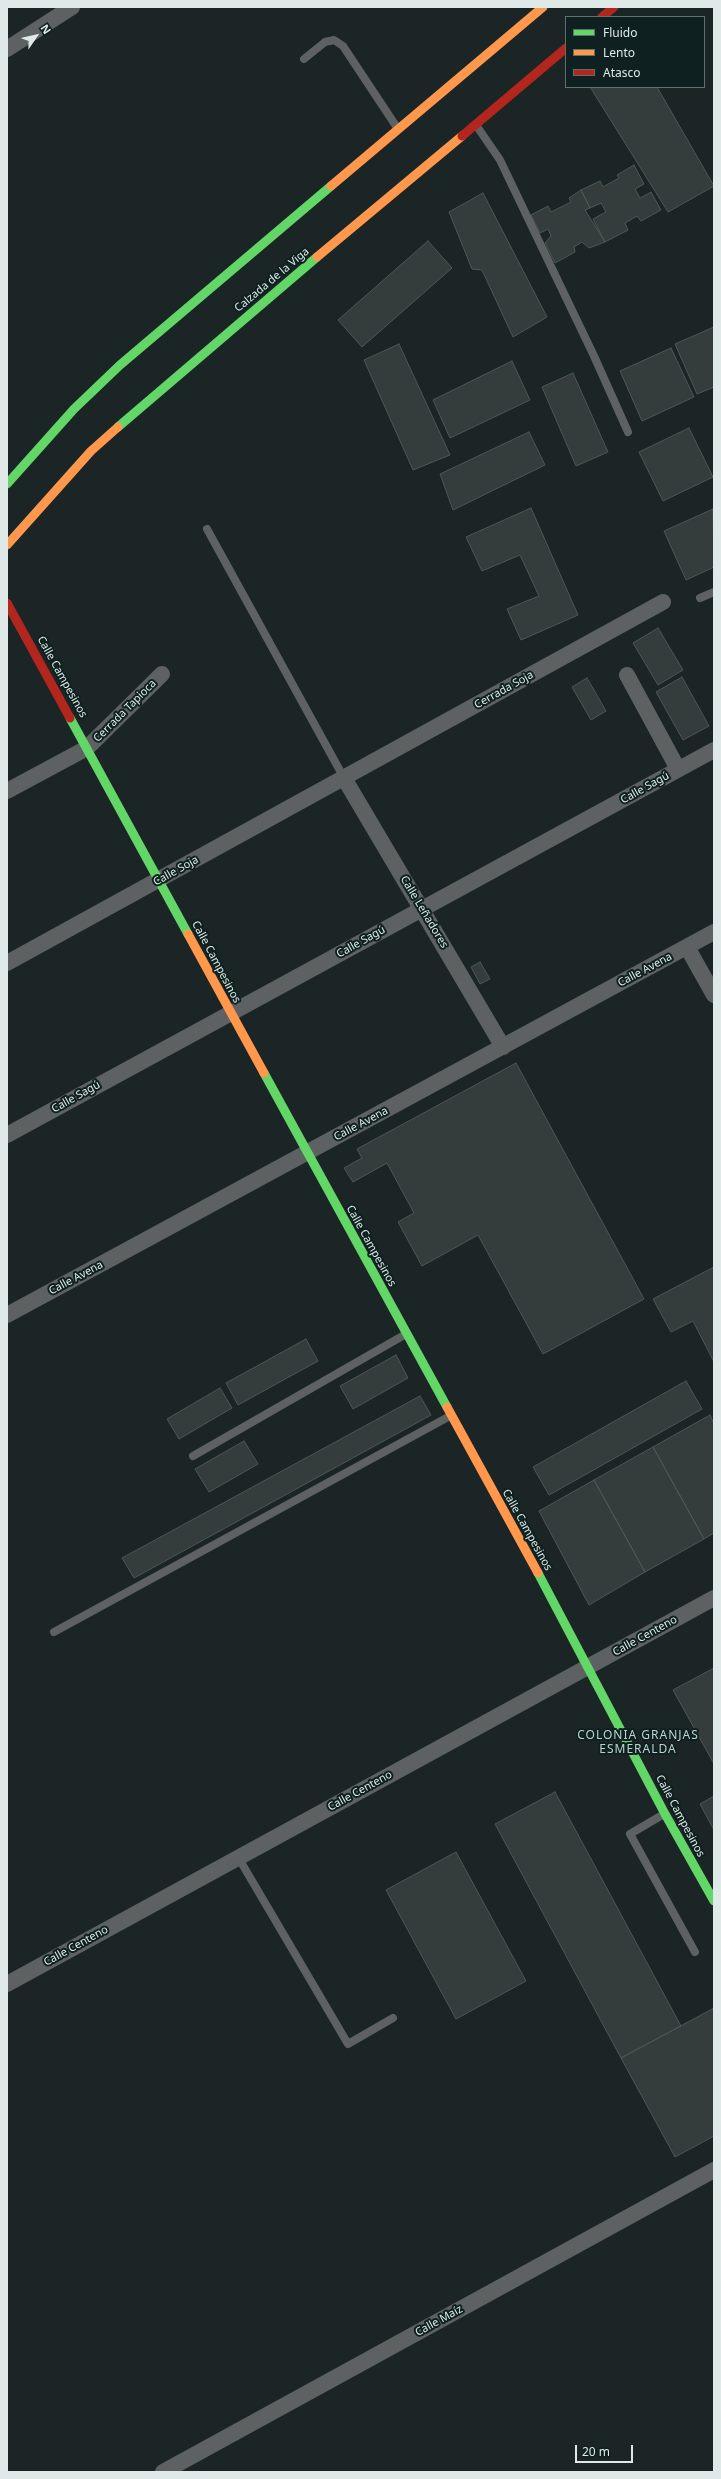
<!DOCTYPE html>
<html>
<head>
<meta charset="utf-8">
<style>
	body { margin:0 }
	#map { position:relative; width:721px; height:2479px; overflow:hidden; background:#1b2525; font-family:"Noto Sans",sans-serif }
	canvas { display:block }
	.frame { position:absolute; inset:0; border:8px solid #dee9e8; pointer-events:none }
	.legend { position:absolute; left:565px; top:16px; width:140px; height:72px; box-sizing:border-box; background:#0e201f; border:1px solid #61706f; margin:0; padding:5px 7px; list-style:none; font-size:12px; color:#dee9e8 }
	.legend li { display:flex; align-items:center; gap:8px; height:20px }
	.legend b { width:20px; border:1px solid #61706f }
	.north { position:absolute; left:16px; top:16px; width:40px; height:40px; -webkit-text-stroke:3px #0e201f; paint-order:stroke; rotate:56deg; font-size:11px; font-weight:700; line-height:16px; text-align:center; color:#dee9e8 }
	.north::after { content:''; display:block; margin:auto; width:14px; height:18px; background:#dee9e8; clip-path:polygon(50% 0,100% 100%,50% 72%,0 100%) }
	.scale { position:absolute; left:575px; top:2445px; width:58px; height:18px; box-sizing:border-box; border:2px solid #dee9e8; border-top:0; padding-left:5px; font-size:12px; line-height:14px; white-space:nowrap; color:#dee9e8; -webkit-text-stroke:3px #0e201f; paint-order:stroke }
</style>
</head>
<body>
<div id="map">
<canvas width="721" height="2479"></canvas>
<div class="frame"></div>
<ul class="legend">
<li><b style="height:5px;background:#63d668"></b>Fluido</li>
<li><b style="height:5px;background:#ff974d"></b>Lento</li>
<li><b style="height:5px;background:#b3261e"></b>Atasco</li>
</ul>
<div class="north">N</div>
<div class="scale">20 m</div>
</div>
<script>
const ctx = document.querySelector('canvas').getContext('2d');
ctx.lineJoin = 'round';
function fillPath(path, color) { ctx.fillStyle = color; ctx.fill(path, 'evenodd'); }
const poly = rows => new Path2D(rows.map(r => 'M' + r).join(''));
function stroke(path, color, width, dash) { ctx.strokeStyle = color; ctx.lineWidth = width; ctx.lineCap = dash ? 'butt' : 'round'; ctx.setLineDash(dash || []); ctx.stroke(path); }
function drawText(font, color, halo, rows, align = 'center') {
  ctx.font = font + ' "Noto Sans",sans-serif'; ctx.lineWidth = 4; ctx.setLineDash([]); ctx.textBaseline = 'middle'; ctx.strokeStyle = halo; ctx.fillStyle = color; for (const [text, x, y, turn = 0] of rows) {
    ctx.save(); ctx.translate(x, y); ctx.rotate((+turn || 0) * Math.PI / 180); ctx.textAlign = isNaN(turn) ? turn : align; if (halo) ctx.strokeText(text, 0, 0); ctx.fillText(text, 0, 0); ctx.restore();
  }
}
const building = poly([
	[590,87,657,87,714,186,668,212,590,87],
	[634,165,644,184,635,189,640,198,651,192,661,210,641,221,637,216,625,223,628,230,605,242,593,219,606,212,601,203,590,208,581,190,600,181,603,187,619,178,617,175,634,165],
	[581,190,590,208,585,210,605,242,589,248,582,242,574,247,575,252,555,263,545,243,551,236,548,229,540,233,531,215,548,206,551,212,571,202,569,198,581,190],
	[483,193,547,317,513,337,482,270,472,269,449,212,483,193],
	[428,241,452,268,362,347,338,320,428,241],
	[714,327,714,387,697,394,675,344,714,327],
	[399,344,450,455,413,470,364,360,399,344],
	[671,348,694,397,642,421,620,371,671,348],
	[512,361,530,400,450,438,433,400,512,361],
	[573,373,608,452,576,466,542,387,573,373],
	[689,428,713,477,663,501,639,452,689,428],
	[529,432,545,465,453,510,440,474,529,432],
	[531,508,578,615,521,640,507,609,539,596,520,555,482,571,466,537,531,508],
	[713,509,714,567,686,580,664,531,713,509],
	[658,628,683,670,658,685,633,643,658,628],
	[682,677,709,726,683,740,656,692,682,677],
	[587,678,606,711,591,720,572,687,587,678],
	[480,962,490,979,480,984,471,967,480,962],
	[516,1063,644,1299,543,1354,478,1235,422,1266,398,1222,414,1213,387,1163,353,1182,344,1168,362,1158,357,1149,516,1063],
	[714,1267,714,1362,693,1321,671,1332,653,1299,714,1267],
	[306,1339,318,1361,238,1405,226,1383,306,1339],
	[396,1355,408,1378,353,1409,340,1386,396,1355],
	[686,1381,702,1409,549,1495,533,1467,686,1381],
	[220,1388,232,1408,179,1439,167,1419,220,1388],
	[420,1396,431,1415,134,1578,122,1558,420,1396],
	[710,1415,714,1424,714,1533,704,1539,653,1447,710,1415],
	[244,1441,258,1464,209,1492,195,1469,244,1441],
	[653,1447,704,1539,645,1572,594,1480,653,1447],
	[594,1480,645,1572,589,1605,539,1511,594,1480],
	[714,1668,714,1764,673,1690,714,1668],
	[555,1792,681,2026,621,2058,495,1824,555,1792],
	[714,1796,714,1830,700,1804,714,1796],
	[456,1852,526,1981,456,2019,386,1890,456,1852],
	[714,2008,714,2136,675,2157,621,2058,714,2008]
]);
fillPath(building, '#343c3c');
stroke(building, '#4e5756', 1);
stroke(poly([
	[304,59,325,42,334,40,343,46,398,129],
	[476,125,500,160,594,356,628,432],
	[207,529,344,778],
	[700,598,714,592],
	[193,1456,406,1334],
	[54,1632,450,1416],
	[664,1814,630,1834,695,1952],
	[238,1857,348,2044,393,2018]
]), '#5d6161', 8);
stroke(poly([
	[7,49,72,7],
	[627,675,678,769],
	[344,778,503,1047],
	[7,791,87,748,162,674],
	[687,947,714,995],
	[7,963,663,602],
	[7,1135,714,750],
	[7,1315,714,932],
	[7,1984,714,1598],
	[163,2472,714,2170]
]), '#5d6161', 16);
stroke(poly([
	[118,427,317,257],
	[7,484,74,409,120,365,331,186],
	[70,718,188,934],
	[264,1073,447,1407],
	[538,1573,665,1814,714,1901]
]), '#63d668', 9);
stroke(poly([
	[331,186,543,7],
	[317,257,462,136],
	[7,545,91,451,118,427],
	[188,934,264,1073],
	[447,1407,538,1573]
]), '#ff974d', 9);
stroke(poly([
	[602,17,614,7],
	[462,136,566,48],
	[7,603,70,718]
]), '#b3261e', 9);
drawText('11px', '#dee9e8', '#0e201f', [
	["Calzada de la Viga",272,280,-40],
	["Calle Campesinos",62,677,61],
	["Cerrada Soja",504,690,-29],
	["Cerrada Tapioca",125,711,-45],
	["Calle Sagú",645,788,-29],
	["Calle Soja",176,871,-29],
	["Calle Leñadores",424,912,59],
	["Calle Sagú",361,942,-29],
	["Calle Campesinos",216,962,62],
	["Calle Avena",645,970,-28],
	["Calle Sagú",76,1097,-29],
	["Calle Avena",361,1124,-28],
	["Calle Campesinos",371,1246,61],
	["Calle Avena",76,1278,-28],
	["Calle Campesinos",527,1530,61],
	["Calle Centeno",645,1636,-29],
	["Calle Centeno",360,1791,-29],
	["Calle Campesinos",680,1816,62],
	["Calle Centeno",76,1946,-29],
	["Calle Maíz",439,2321,-29]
]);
ctx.letterSpacing = '1px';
drawText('12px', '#bcd2d1', '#0e201f', [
	["COLONIA GRANJAS",638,1736],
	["ESMERALDA",638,1750]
]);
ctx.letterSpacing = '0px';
</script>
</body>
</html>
